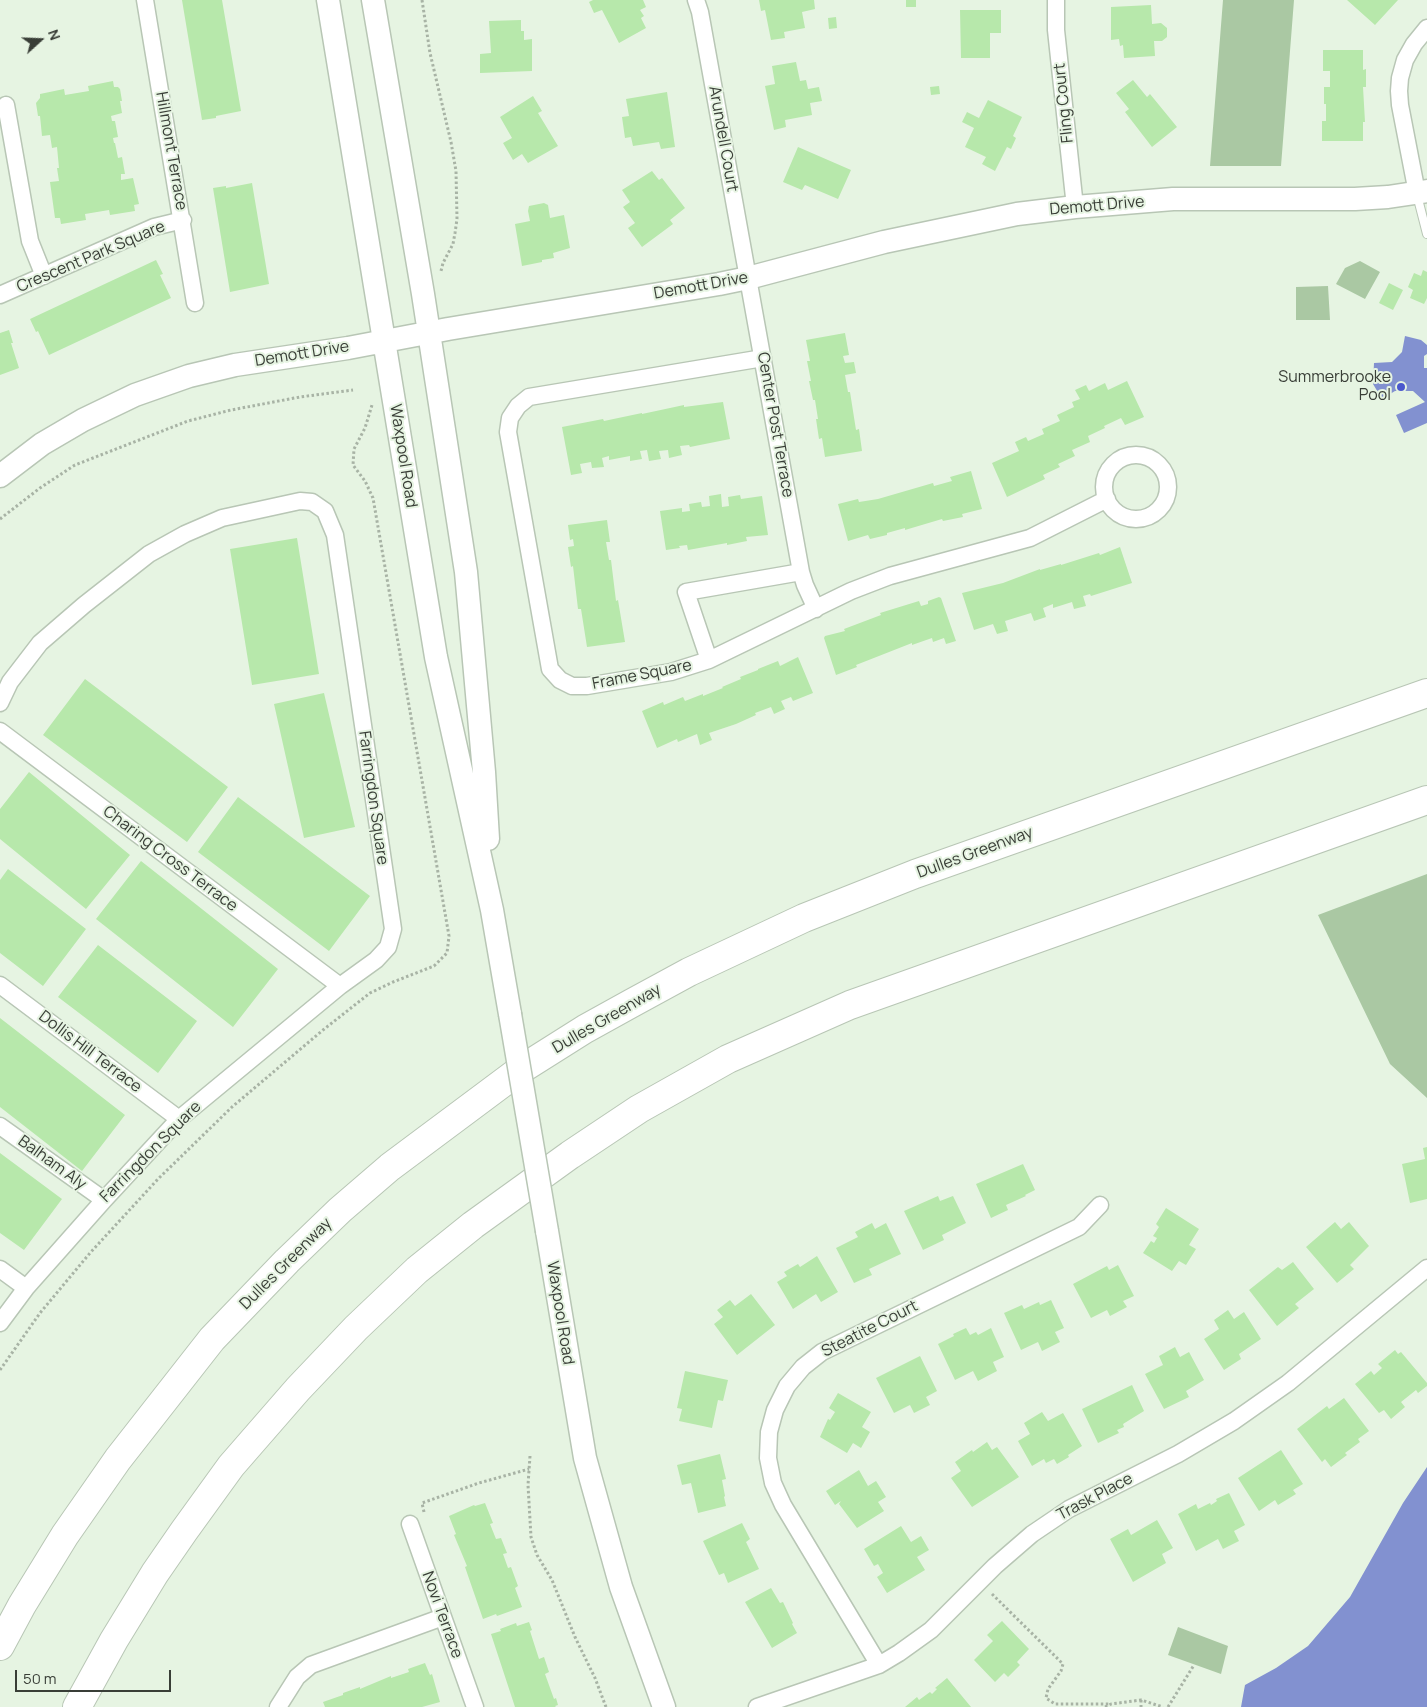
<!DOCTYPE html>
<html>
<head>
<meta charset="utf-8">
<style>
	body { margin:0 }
	#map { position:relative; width:1427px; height:1707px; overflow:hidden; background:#e6f4e2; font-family:Manrope,sans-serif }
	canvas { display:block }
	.north { position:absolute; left:15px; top:15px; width:50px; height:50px; -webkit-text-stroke:4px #e6f4e2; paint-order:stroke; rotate:70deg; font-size:14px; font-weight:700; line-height:20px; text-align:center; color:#393e37 }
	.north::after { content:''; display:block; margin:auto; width:18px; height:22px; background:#393e37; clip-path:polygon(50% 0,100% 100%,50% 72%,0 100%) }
	.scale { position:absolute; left:15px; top:1670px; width:156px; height:22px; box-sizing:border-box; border:2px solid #393e37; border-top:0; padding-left:6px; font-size:15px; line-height:18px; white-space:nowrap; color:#393e37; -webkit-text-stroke:4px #e6f4e2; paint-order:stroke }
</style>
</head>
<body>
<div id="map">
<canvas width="1427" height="1707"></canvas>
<div class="north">N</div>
<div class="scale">50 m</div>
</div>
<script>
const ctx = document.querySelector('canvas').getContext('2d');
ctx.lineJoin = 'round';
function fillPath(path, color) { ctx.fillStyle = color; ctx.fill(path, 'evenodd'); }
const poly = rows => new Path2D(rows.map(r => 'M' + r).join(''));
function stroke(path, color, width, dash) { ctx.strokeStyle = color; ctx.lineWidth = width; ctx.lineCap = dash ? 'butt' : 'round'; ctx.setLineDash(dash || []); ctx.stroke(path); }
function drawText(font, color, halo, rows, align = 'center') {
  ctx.font = font + ' Manrope,sans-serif'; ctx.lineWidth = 4; ctx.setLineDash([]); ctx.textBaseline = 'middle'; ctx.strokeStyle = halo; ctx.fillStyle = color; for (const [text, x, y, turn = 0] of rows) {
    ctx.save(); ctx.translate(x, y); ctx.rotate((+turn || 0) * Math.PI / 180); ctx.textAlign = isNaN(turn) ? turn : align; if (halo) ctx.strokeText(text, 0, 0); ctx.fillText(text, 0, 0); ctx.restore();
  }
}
fillPath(poly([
	[1223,0,1294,0,1281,166,1210,166],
	[1360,261,1380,272,1365,299,1336,284,1345,268],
	[1328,286,1330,320,1296,320,1296,287],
	[1427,874,1427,1098,1390,1064,1318,915],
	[1178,1627,1228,1646,1221,1674,1168,1655]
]), '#aac8a3');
fillPath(poly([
	[1405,336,1421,340,1427,345,1427,354,1424,356,1424,368,1427,368,1427,423,1404,433,1396,415,1425,402,1413,391,1395,391,1382,399,1373,384,1374,363,1392,362,1402,352],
	[1427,1467,1427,1707,1241,1707,1245,1685,1276,1668,1308,1646,1350,1597,1403,1503]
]), '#8291d0');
fillPath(poly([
	[182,0,222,0,241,111,216,116,216,118,202,120],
	[593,0,643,0,646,7,640,10,644,16,641,18,646,28,619,43,602,10,594,13,589,2],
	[759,0,814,0,815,9,802,12,805,28,784,32,785,38,771,40,765,10,761,11],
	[906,0,916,0,916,7,906,7],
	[1347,0,1398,0,1375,25],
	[1151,5,1152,24,1161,23,1167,28,1167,37,1162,41,1154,41,1155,56,1124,58,1123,45,1120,46,1119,39,1111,40,1111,7],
	[960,10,1001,10,1001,33,990,33,990,58,961,58],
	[836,17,837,28,829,29,828,18],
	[521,20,521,31,524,31,524,40,532,39,532,71,480,73,480,54,491,53,489,21],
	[1323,50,1363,50,1363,70,1366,69,1366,87,1363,87,1365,122,1363,122,1363,141,1322,141,1322,121,1326,121,1326,104,1324,104,1324,87,1330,87,1330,71,1323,71],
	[796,62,800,81,806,80,808,89,819,87,822,101,810,103,812,115,785,120,786,127,774,130,765,86,775,84,772,66],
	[1133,80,1147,97,1150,94,1177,127,1152,147,1125,112,1129,109,1116,93],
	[113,81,114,87,118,87,120,89,122,101,120,101,122,113,111,116,112,121,115,121,118,137,113,138,114,143,115,143,118,158,122,157,125,174,121,174,121,180,133,178,139,204,134,205,135,211,110,215,109,210,85,214,86,220,61,224,60,218,55,218,50,182,59,181,57,168,59,168,57,147,52,148,50,135,42,136,40,116,38,116,36,103,40,98,40,94,64,89,65,95,89,91,88,86],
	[939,86,940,94,931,95,930,87],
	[667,92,675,147,661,149,659,142,633,146,631,137,625,138,622,117,629,116,626,99],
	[533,96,542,111,538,113,558,146,528,163,522,154,513,160,503,143,512,138,500,117],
	[988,100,1022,117,1013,136,1016,138,1011,149,1007,147,995,171,982,164,986,157,965,147,974,128,962,122,967,112,979,118],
	[798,147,851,170,838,199,805,185,802,190,783,182],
	[652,171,659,180,662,178,685,208,670,220,673,224,642,247,628,228,635,223,623,207,630,202,622,190],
	[252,183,269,284,230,292,213,188,226,186,226,188],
	[544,203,548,205,550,218,564,215,570,248,553,253,554,258,542,260,542,262,522,266,515,224,530,221,528,211,529,206],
	[156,260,163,274,160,275,171,298,49,355,38,331,36,332,30,319],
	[1423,270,1427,272,1427,298,1424,304,1410,298,1413,290,1408,287,1414,273,1421,276],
	[1389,283,1403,290,1393,310,1379,303],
	[9,330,13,343,11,343,19,368,0,375,0,333],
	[845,333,849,355,843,356,845,363,854,362,856,373,845,375,848,392,850,392,856,430,859,429,862,451,825,457,822,438,819,439,816,419,818,419,815,400,813,400,809,381,811,381,807,361,810,361,806,340],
	[1127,381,1144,417,1125,425,1121,418,1104,426,1105,428,1088,436,1090,442,1072,450,1075,456,1058,464,1060,467,1043,475,1045,479,1007,497,992,463,1019,451,1015,442,1026,437,1028,441,1044,434,1042,429,1060,421,1057,415,1074,407,1072,402,1080,399,1075,390,1086,385,1089,391,1105,383,1108,390],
	[723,402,730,439,690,447,689,445,680,446,682,455,669,458,668,450,659,451,661,459,649,461,647,450,640,451,642,459,630,461,630,456,609,460,609,456,602,458,604,467,592,468,591,462,580,464,582,473,571,475,562,427,603,419,604,421,642,413,642,414,684,405,684,407],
	[971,471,982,509,962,514,963,517,943,521,942,519,905,530,905,528,887,533,887,535,870,539,868,535,848,541,838,504,858,499,859,502,878,499,933,483,934,486,952,481,950,477],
	[721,494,722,507,729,506,728,497,740,495,741,499,762,496,768,535,746,537,747,541,727,545,727,543,688,550,687,545,679,546,680,548,666,550,660,511,682,508,682,512,690,511,689,504,701,502,702,507,710,506,709,496],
	[607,520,610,542,606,542,609,560,611,560,616,601,618,600,625,642,587,647,581,609,578,609,573,566,571,567,568,547,574,546,573,539,570,540,568,525],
	[297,538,319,674,252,685,230,549],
	[1120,547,1132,583,1091,596,1090,594,1083,596,1086,606,1074,609,1072,602,1053,608,1053,604,1043,608,1046,617,1034,621,1031,613,1005,621,1008,631,997,634,993,624,974,630,962,593,1003,583,1040,569,1040,570,1061,564,1061,565,1099,553,1100,555],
	[939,597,941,598,956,641,946,644,944,638,933,642,932,638,912,645,912,643,856,665,857,667,836,675,824,638,825,636,845,631,844,629,881,615,880,613,919,601,921,606,928,604,928,601],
	[798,657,813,693,793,701,791,697,781,701,785,709,774,714,771,707,755,713,756,715,736,724,709,733,712,740,700,745,697,734,678,742,677,739,657,748,642,711,663,702,664,705,683,697,685,701,703,694,703,696,723,688,722,687,741,679,740,677,758,670,758,669,778,661,780,666],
	[85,679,228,787,187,842,43,735],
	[324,693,355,827,304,838,274,704],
	[29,772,130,855,86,909,0,839,0,809],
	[238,797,370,896,329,951,198,852],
	[141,861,278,969,233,1027,96,919],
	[8,869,86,929,43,986,0,953,0,880],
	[98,945,197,1021,158,1073,58,997],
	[0,1018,125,1115,82,1171,0,1107],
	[1427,1147,1427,1199,1410,1203,1402,1164,1425,1159,1423,1148],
	[0,1153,62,1199,24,1250,0,1233],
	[1023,1164,1035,1190,1025,1195,1026,1196,1006,1205,1008,1210,991,1218,976,1184],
	[938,1196,940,1201,953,1196,966,1223,942,1235,944,1240,923,1250,904,1211],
	[1166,1208,1199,1229,1189,1245,1196,1249,1186,1265,1179,1261,1172,1271,1143,1253,1151,1241,1154,1243,1157,1238,1153,1236,1159,1227,1156,1224],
	[1335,1222,1341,1229,1349,1222,1369,1246,1350,1265,1354,1269,1337,1283,1306,1247],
	[872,1223,875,1229,886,1223,901,1254,869,1269,872,1275,854,1283,836,1248,858,1237,855,1232],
	[817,1256,838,1292,821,1302,816,1294,793,1309,777,1282,787,1276,784,1272,798,1264,800,1267],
	[1293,1262,1314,1289,1295,1304,1299,1308,1277,1326,1249,1290,1278,1267,1282,1270],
	[1118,1265,1134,1296,1123,1301,1127,1307,1110,1316,1107,1310,1091,1318,1073,1284,1107,1266,1109,1270],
	[751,1294,775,1325,737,1355,714,1324,723,1317,717,1310,730,1300,735,1306],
	[1051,1300,1064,1328,1055,1332,1060,1342,1042,1351,1038,1342,1021,1350,1004,1313,1022,1305,1024,1309,1039,1302,1040,1305],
	[1228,1310,1234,1319,1244,1312,1261,1339,1239,1354,1241,1359,1224,1370,1204,1339,1219,1329,1214,1320],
	[966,1328,970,1335,976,1332,978,1335,991,1328,1004,1357,993,1362,997,1371,978,1381,973,1371,955,1380,938,1344,954,1336,953,1334],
	[1175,1347,1180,1357,1189,1352,1204,1380,1186,1391,1189,1397,1164,1409,1145,1374,1163,1365,1159,1356],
	[1395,1350,1398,1354,1401,1352,1427,1383,1427,1386,1418,1393,1416,1390,1401,1402,1405,1407,1391,1419,1384,1410,1379,1413,1355,1384,1371,1371,1374,1375,1382,1368,1378,1364],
	[920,1356,937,1391,926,1397,930,1405,914,1413,910,1405,894,1413,876,1378],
	[685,1371,728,1380,723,1401,718,1400,712,1428,679,1421,682,1409,677,1408],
	[1132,1385,1144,1411,1123,1424,1124,1427,1117,1430,1119,1433,1098,1443,1082,1409],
	[838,1393,871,1412,862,1427,870,1432,861,1448,853,1443,847,1453,820,1437,828,1419,830,1420,835,1412,829,1408],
	[1344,1398,1369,1431,1358,1439,1360,1442,1345,1453,1347,1455,1331,1467,1325,1459,1322,1462,1297,1429,1327,1406,1329,1409],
	[1042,1412,1048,1421,1063,1413,1082,1446,1068,1455,1069,1457,1057,1464,1054,1459,1046,1463,1044,1459,1032,1466,1018,1441,1030,1434,1024,1423],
	[987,1442,992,1450,997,1447,1019,1477,972,1507,951,1478,961,1471,955,1462,972,1450,973,1452],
	[1281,1450,1303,1484,1293,1490,1296,1494,1278,1505,1275,1500,1259,1511,1238,1478],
	[720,1454,726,1479,722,1480,725,1496,724,1497,726,1506,698,1513,691,1483,682,1485,677,1465],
	[859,1470,868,1486,876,1481,886,1497,878,1502,884,1511,857,1528,839,1504,841,1501,835,1505,826,1491],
	[1229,1493,1245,1525,1234,1531,1239,1541,1223,1549,1218,1539,1196,1551,1178,1514,1196,1504,1198,1509,1210,1503,1211,1505,1217,1501,1216,1499],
	[485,1503,493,1523,490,1524,496,1539,501,1538,507,1553,503,1554,508,1568,511,1567,518,1586,515,1588,522,1607,497,1616,496,1614,483,1619,465,1567,467,1566,454,1535,456,1534,449,1516,474,1505,475,1506],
	[1157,1520,1173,1548,1162,1554,1166,1563,1133,1582,1110,1539,1128,1529,1131,1535],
	[742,1523,750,1539,746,1542,759,1569,728,1583,724,1573,719,1575,703,1541],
	[901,1526,911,1542,921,1536,929,1550,917,1557,925,1570,887,1593,877,1577,883,1573,878,1564,874,1566,864,1549],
	[771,1588,780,1603,783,1602,793,1623,792,1624,797,1633,772,1648,745,1602],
	[1002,1621,1029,1649,1017,1662,1020,1665,1008,1677,1004,1673,995,1682,974,1660,993,1641,987,1635],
	[529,1622,532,1630,530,1631,539,1659,544,1657,549,1672,545,1674,554,1699,556,1698,558,1705,555,1706,556,1707,515,1707,491,1634,501,1631,500,1629,516,1623,517,1626],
	[425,1663,430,1675,432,1674,440,1702,422,1707,325,1707,323,1702,343,1695,343,1693,360,1687,360,1689,391,1676,391,1678,409,1672,408,1669],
	[947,1678,971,1707,905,1707,917,1697,919,1700,930,1692,932,1694,937,1689,935,1688]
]), '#b7e8ab');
const lane = poly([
	[1417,195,1427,234]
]);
const street = poly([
	[145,0,195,303],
	[696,0,700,12,801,572,805,585,816,609],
	[1056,0,1056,30,1075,207],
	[6,105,30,241,44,276],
	[1417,193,1400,105,1399,91,1400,78,1405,60,1414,44,1427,28],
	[0,295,154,227,183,220],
	[763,358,529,397,518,406,510,418,508,432,550,669,560,680,572,686,587,686,671,672,709,660,851,591,890,576,1030,538,1107,499],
	'1104 487a32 32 0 1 1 64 0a32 32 0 1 1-64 0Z',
	[709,660,686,592,801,572],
	[0,703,10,682,40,643,84,605,149,554,185,534,222,518,300,501,312,502,325,511,335,535,393,929,388,947,376,960,340,986,179,1119,104,1200,26,1288,0,1323],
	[0,731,340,986],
	[0,985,179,1119],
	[0,1126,104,1200],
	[0,1269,26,1288],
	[410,1524,475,1707],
	[879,1665,783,1505,773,1483,768,1458,769,1432,775,1410,787,1386,803,1367,822,1352,1079,1227,1100,1205],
	[278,1707,297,1677,311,1665,443,1617],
	[757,1707,879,1665,899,1653,931,1630,995,1566,1032,1534,1069,1509,1178,1454,1234,1421,1288,1383,1427,1268]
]);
const secondary = poly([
	[328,0,436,657,492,910,510,1014],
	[373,0,423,294,466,572,484,772,488,839],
	[0,476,42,444,83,420,135,395,189,376,235,365,348,348,448,329,719,284,748,278,884,242,1017,214,1075,207,1173,199,1355,199,1388,197,1427,191],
	[547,1231,585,1458,621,1587,664,1707]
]);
const highway = poly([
	[0,1646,22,1605,65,1535,118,1459,212,1339,287,1261,340,1210,390,1167,520,1070,585,1029,632,1003,689,972,804,918,915,874,1427,693],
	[77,1707,114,1640,155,1573,184,1531,231,1466,298,1389,356,1328,417,1270,473,1225,570,1155,639,1109,728,1059,850,1005,1427,800]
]);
stroke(lane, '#b8c6b5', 10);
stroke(street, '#b8c6b5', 19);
stroke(secondary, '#b8c6b5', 25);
stroke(highway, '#b8c6b5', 30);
stroke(poly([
	[422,0,430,53,451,142,456,171,457,219,455,233,453,244,443,263,441,271],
	[0,519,40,488,75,465,188,421,231,410,300,397,353,390],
	[0,1370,40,1313,90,1253,158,1179,232,1107,323,1030,370,993,393,982,434,966,447,953,449,936,373,498,365,481,353,465,354,449,365,428,372,405],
	[530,1456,528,1485,531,1537,537,1555,552,1580,575,1637,595,1678,606,1707],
	[424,1512,422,1503,479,1483,529,1469],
	[992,1594,1063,1664,1061,1671,1048,1689,1046,1698,1055,1704,1111,1704],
	[1141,1700,1141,1707],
	[1105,1707,1111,1704,1141,1700,1163,1707],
	[1168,1707,1194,1665]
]), '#a8b3a5', 3, [2.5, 2.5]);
stroke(lane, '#fff', 8);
stroke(street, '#fff', 16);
stroke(secondary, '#fff', 22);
stroke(highway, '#fff', 28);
const secondaryBridge = poly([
	[510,1014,547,1231]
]);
stroke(secondaryBridge, '#b8c6b5', 25, []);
stroke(secondaryBridge, '#fff', 22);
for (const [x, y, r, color] of [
	[1401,387,5,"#4b58cd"]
]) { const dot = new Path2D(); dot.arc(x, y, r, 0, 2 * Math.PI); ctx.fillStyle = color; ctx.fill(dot); stroke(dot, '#e6f4e2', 2); }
drawText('16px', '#393e37', '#e6f4e2', [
	["Fling Court",1064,103,-96],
	["Arundell Court",723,139,80],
	["Hillmont Terrace",171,151,80],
	["Demott Drive",1097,206,-5],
	["Crescent Park Square",91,257,-23],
	["Demott Drive",701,286,-10],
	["Demott Drive",302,354,-9],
	["Center Post Terrace",775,425,80],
	["Waxpool Road",403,456,81],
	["Frame Square",642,675,-11],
	["Farringdon Square",373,798,82],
	["Dulles Greenway",975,853,-20],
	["Charing Cross Terrace",170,859,37],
	["Dulles Greenway",607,1019,-30],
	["Dollis Hill Terrace",90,1052,37],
	["Farringdon Square",151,1152,-45],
	["Balham Aly",52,1163,36],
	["Dulles Greenway",286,1264,-45],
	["Waxpool Road",560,1313,81],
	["Steatite Court",870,1329,-27],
	["Trask Place",1095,1497,-28],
	["Novi Terrace",442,1615,70]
]);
drawText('16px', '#393e37', '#e6f4e2', [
	["Summerbrooke",1391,378],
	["Pool",1391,396]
], 'right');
</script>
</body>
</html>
